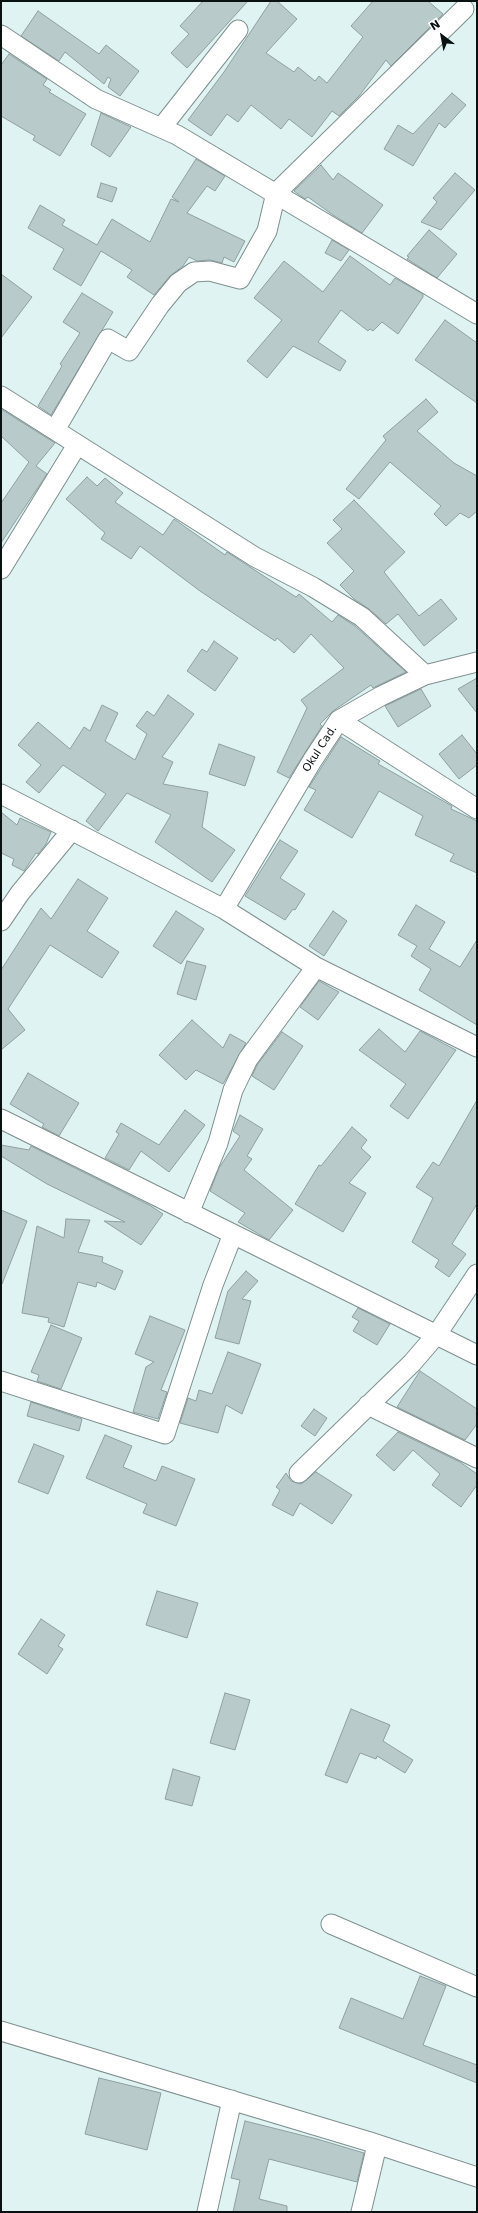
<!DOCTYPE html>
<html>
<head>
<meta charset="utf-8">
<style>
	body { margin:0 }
	#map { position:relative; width:478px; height:2213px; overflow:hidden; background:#e0f3f3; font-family:"DejaVu Sans",sans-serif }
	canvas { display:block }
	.frame { position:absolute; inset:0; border:2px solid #0a1111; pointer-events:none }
	.north { position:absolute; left:422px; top:16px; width:40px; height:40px; -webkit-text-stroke:3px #fff; paint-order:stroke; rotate:328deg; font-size:11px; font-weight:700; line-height:16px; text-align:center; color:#0a1111 }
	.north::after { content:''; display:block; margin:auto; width:14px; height:18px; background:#0a1111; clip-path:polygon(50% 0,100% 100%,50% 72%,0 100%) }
</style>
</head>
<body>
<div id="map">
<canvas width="478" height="2213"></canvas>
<div class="frame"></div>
<div class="north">N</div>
</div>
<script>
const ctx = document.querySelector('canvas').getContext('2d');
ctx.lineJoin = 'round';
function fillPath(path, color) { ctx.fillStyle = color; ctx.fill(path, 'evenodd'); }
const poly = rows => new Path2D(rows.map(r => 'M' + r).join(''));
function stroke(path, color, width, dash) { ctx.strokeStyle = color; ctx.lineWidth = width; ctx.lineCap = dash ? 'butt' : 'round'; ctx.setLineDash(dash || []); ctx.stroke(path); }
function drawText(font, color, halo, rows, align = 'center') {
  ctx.font = font + ' "DejaVu Sans",sans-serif'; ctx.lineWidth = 3; ctx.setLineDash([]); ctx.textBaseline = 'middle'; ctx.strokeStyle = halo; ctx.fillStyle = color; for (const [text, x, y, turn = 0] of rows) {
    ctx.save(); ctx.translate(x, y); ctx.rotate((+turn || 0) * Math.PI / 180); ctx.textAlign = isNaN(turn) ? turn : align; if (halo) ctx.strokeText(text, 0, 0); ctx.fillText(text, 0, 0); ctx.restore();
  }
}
const building = poly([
	[203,1,248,1,187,68,171,53,189,34,180,26,203,1],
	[271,1,277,1,297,19,266,53,294,72,298,67,315,81,319,76,327,83,363,37,351,26,373,1,428,1,443,14,391,66,386,60,359,96,339,116,332,111,312,137,289,119,281,129,251,105,238,122,227,114,211,136,188,120,224,72,271,1],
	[38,11,99,54,106,45,139,71,120,96,108,87,111,79,108,77,104,84,65,52,59,61,21,36,38,11],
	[9,54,47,79,43,85,51,90,49,92,86,114,60,156,33,140,35,136,1,116,1,65,9,54],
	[452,93,466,105,445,128,439,123,413,166,384,149,398,125,413,134,452,93],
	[101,113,131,127,110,157,91,145,101,113],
	[196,159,225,176,215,191,207,186,187,213,245,241,234,262,224,257,222,263,210,260,197,261,189,257,183,266,170,276,154,295,127,277,132,270,101,251,81,286,53,269,64,249,28,228,40,205,65,220,62,225,97,245,112,219,150,242,171,199,179,202,172,197,196,159],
	[321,165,333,180,338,173,383,205,362,233,333,215,308,197,305,199,294,191,321,165],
	[455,173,475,190,441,230,421,222,437,202,433,198,455,173],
	[101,183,117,188,112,202,97,197,101,183],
	[429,230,457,254,437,278,407,259,409,257,407,256,429,230],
	[332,240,349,250,341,261,325,253,332,240],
	[350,256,390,285,395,278,423,294,423,297,398,334,382,322,373,331,370,329,368,331,341,310,318,342,346,361,340,371,293,346,267,378,247,361,282,320,254,298,284,261,323,292,350,256],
	[1,274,32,297,1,338,1,274],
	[82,293,113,312,51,415,38,406,62,366,60,364,80,333,63,322,82,293],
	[445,320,477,343,477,403,415,360,445,320],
	[426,399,438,412,417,431,454,463,477,476,477,511,469,518,460,513,446,526,434,514,441,506,390,462,359,499,346,489,386,440,383,436,426,399],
	[1,409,55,443,36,466,47,474,1,543,1,503,29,462,1,436,1,409],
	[87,477,97,486,105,478,123,493,115,502,163,535,174,519,225,555,227,552,296,597,299,594,332,622,338,615,355,626,406,672,373,688,371,685,333,711,320,724,322,726,289,778,277,772,307,708,301,700,344,668,311,634,294,653,277,638,275,641,200,591,140,546,131,559,101,539,105,533,66,499,87,477],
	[354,500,405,552,384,572,419,616,441,599,457,619,424,646,398,614,386,624,369,609,354,599,340,585,354,571,327,543,342,529,333,520,354,500],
	[214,641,238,658,215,691,187,671,202,649,207,652,214,641],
	[477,678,477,713,458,689,477,678],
	[421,689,431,706,398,727,385,706,421,689],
	[168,695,194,714,162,757,173,762,163,784,208,792,202,827,235,850,212,882,155,842,171,815,127,793,98,831,86,821,106,794,63,765,39,793,26,782,41,765,18,745,38,722,70,749,84,727,90,731,102,705,118,713,105,741,135,760,147,734,136,726,147,711,154,716,168,695],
	[462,735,477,754,477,765,459,779,439,754,462,735],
	[341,737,380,761,378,764,452,806,451,809,477,821,477,873,450,861,454,854,415,835,423,816,379,791,352,838,304,810,316,790,309,787,341,737],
	[219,744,255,757,245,786,209,774,219,744],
	[1,812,17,825,20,818,51,832,46,844,38,854,36,853,24,871,12,865,14,859,1,853,1,812],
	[280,840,298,851,280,878,305,894,295,910,293,909,285,920,245,896,280,840],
	[78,879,108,898,87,931,119,952,102,978,50,945,8,1009,25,1030,1,1050,1,970,41,908,51,919,78,879],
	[416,905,445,922,429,949,460,967,477,940,477,1025,419,990,431,969,411,956,417,946,398,935,416,905],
	[176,911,204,929,181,964,153,946,176,911],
	[333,911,347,921,324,956,309,946,333,911],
	[187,961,206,966,196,1000,177,994,187,961],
	[319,981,339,992,318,1020,300,1007,319,981],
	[192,1020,223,1048,230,1034,246,1043,223,1084,196,1070,186,1080,159,1055,192,1020],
	[379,1029,405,1052,420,1031,456,1050,408,1119,390,1106,406,1084,359,1050,379,1029],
	[282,1032,303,1046,274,1090,252,1076,257,1065,282,1032],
	[28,1073,79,1103,59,1136,42,1127,44,1124,10,1104,28,1073],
	[477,1100,477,1204,452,1244,466,1254,449,1277,435,1267,439,1260,412,1242,433,1198,416,1187,433,1162,439,1166,477,1100],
	[185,1110,205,1125,169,1172,141,1151,129,1170,105,1158,119,1134,116,1132,121,1123,159,1145,185,1110],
	[240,1115,263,1129,247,1156,252,1159,244,1170,293,1210,269,1240,238,1222,245,1213,210,1191,219,1168,240,1136,233,1131,240,1115],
	[352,1127,367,1140,361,1148,371,1157,349,1183,366,1193,343,1232,295,1204,319,1165,321,1166,352,1127],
	[1,1145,29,1150,31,1146,151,1206,163,1214,141,1245,104,1221,125,1222,47,1184,1,1156,1,1145],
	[1,1210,27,1221,2,1284,1,1284,1,1210],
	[66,1219,90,1220,78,1252,103,1257,102,1262,123,1271,115,1290,97,1282,96,1287,78,1282,64,1327,48,1322,49,1318,22,1313,37,1226,64,1238,66,1219],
	[246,1271,258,1281,242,1299,251,1301,239,1344,215,1338,228,1291,246,1271],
	[358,1308,390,1324,377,1345,353,1331,359,1321,352,1317,358,1308],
	[150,1316,185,1330,161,1390,167,1392,158,1419,133,1412,146,1367,154,1362,135,1354,150,1316],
	[51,1325,82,1338,61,1389,37,1381,39,1375,31,1372,51,1325],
	[228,1352,261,1364,242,1414,226,1405,218,1433,180,1423,188,1398,196,1401,199,1390,212,1394,228,1352],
	[420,1371,477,1409,477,1424,465,1440,397,1407,420,1371],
	[31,1402,82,1419,79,1431,27,1416,31,1402],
	[314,1409,327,1418,315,1436,301,1426,314,1409],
	[398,1432,460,1462,477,1474,477,1485,461,1507,432,1485,440,1474,413,1450,394,1471,376,1455,398,1432],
	[105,1435,132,1446,123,1467,156,1481,162,1466,195,1479,176,1526,143,1513,147,1504,86,1478,105,1435],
	[34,1444,64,1456,48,1494,18,1482,34,1444],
	[316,1472,352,1495,332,1524,300,1503,293,1516,272,1505,280,1490,276,1487,286,1473,291,1481,301,1484,316,1472],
	[157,1591,198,1603,187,1638,146,1625,157,1591],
	[41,1619,65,1635,58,1646,63,1649,47,1674,18,1654,41,1619],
	[225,1693,250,1700,235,1750,210,1743,225,1693],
	[351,1709,390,1725,383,1741,413,1760,405,1773,377,1756,376,1759,360,1753,347,1783,325,1775,351,1709],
	[173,1769,200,1777,192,1806,165,1799,173,1769],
	[420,1976,446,1986,423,2045,477,2065,477,2083,339,2028,351,1998,403,2019,420,1976],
	[99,2078,161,2093,147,2150,85,2134,99,2078],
	[245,2121,317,2139,364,2153,357,2182,269,2159,259,2199,287,2206,287,2212,233,2212,240,2180,231,2178,245,2121]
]);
fillPath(building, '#b8caca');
stroke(building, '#8ea09f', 1);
const minor = poly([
	[1,35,96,99,177,135,477,314],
	[162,127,238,30],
	[1,396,255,557,313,587,362,617,425,675],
	[55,430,108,339,129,351,160,305,178,283,194,272,210,271,240,279,267,231,276,193,464,9],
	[1,569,77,445],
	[339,720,477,809],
	[1,794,224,909,316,967,477,1047],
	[224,909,312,761,339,720,381,696,425,675,477,662],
	[1,921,20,893,72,830],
	[1,1119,477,1355],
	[189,1213,218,1143,233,1090,248,1059,316,967],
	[1,1381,165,1434,213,1285,233,1234],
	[368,1405,477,1458],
	[299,1473,412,1363,437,1334,477,1274],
	[331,1924,477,1987],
	[1,2031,367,2141,477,2177],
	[207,2212,232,2100],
	[361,2212,377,2145]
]);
stroke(minor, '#7e8f8f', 21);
stroke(minor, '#fff', 19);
drawText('11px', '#0a1111', '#fff', [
	["Okul Cad.",320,749,-57]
]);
</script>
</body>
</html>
